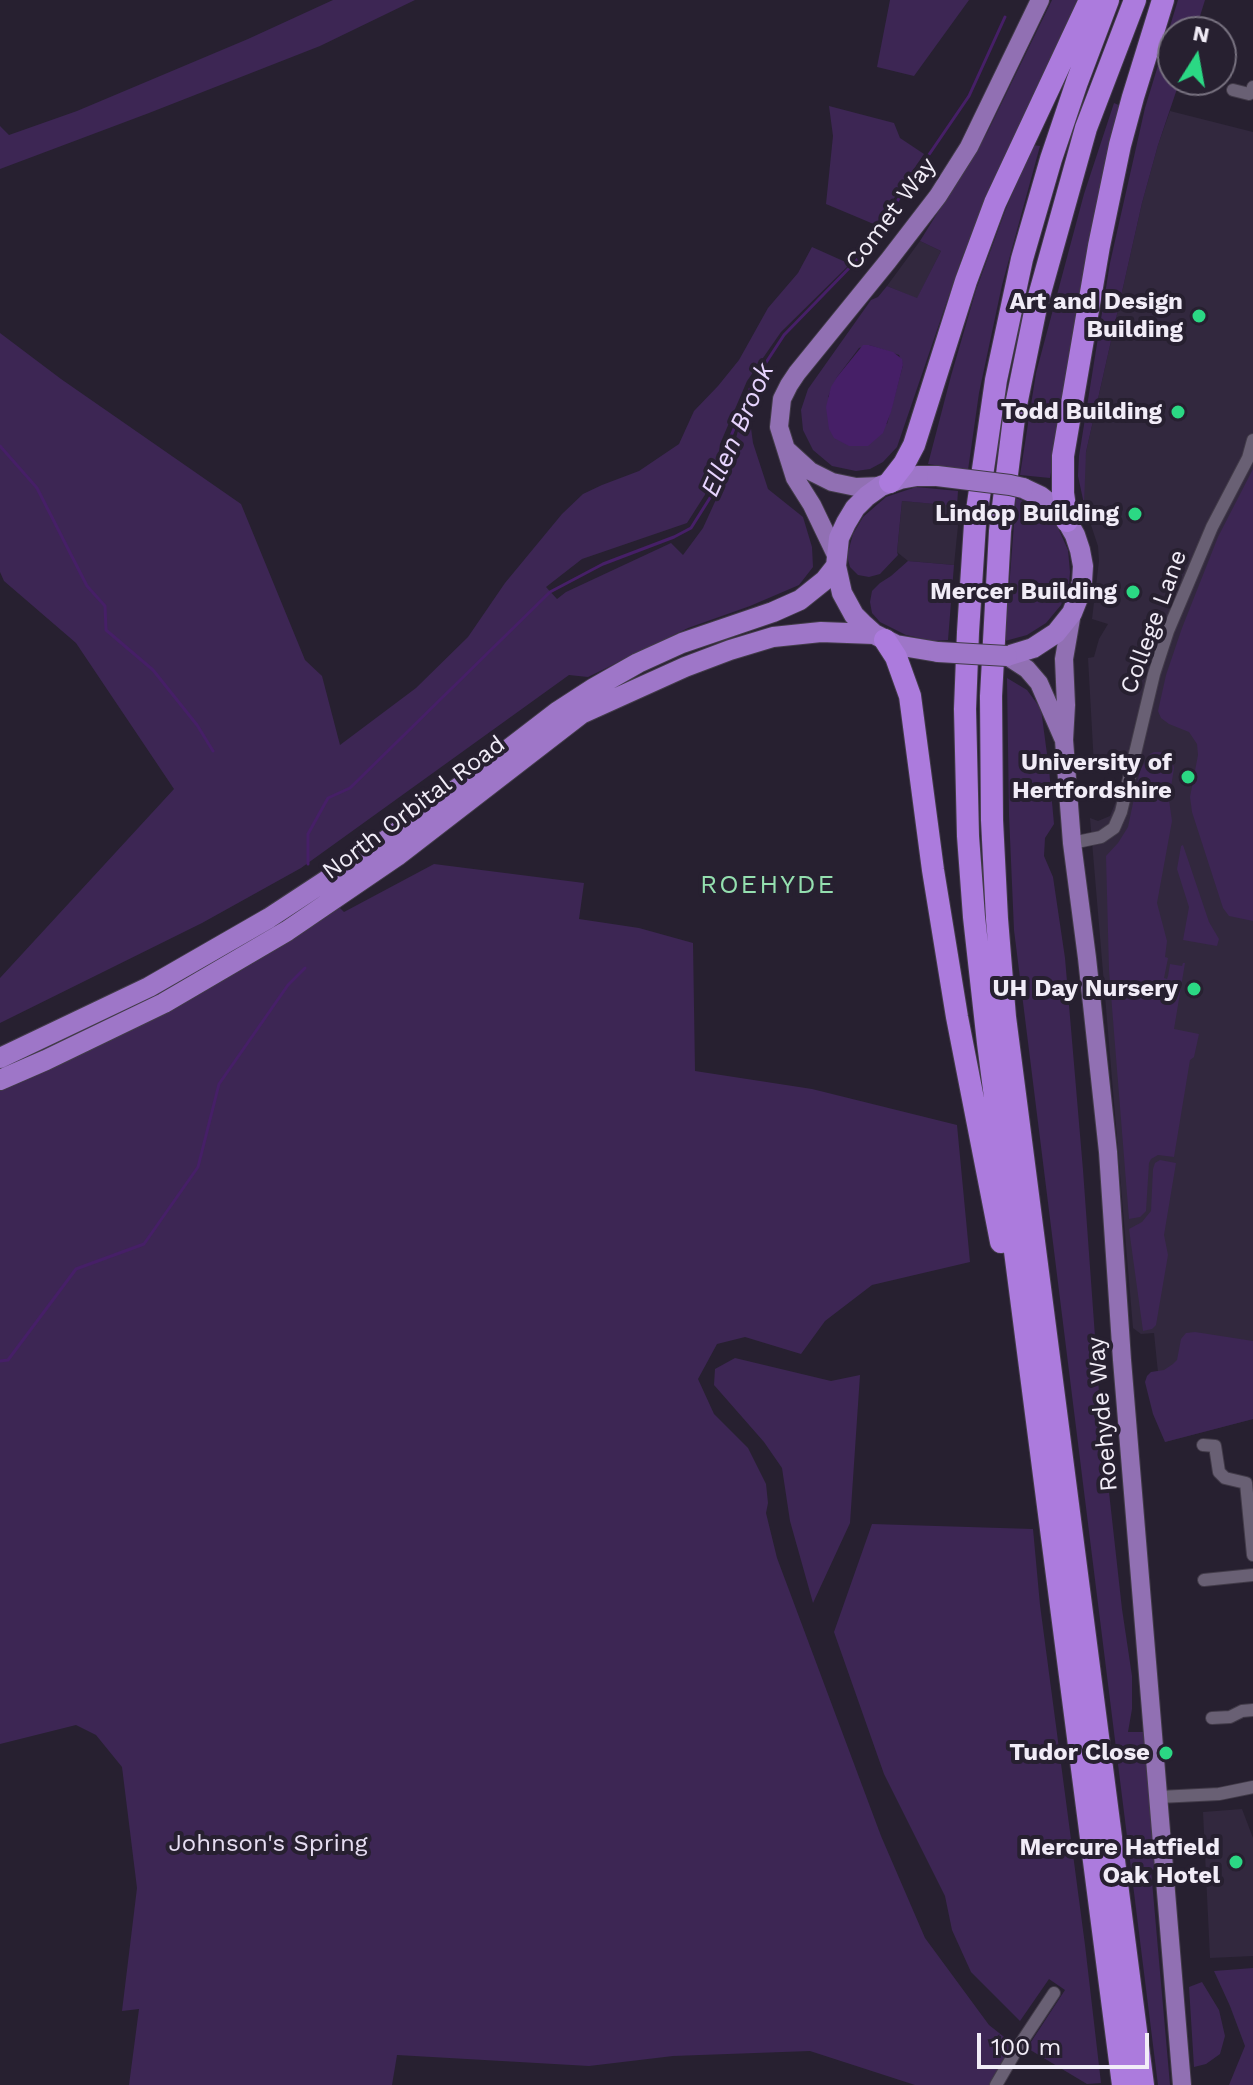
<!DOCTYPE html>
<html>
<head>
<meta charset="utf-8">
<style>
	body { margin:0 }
	#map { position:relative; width:1253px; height:2085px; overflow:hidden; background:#272030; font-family:"Work Sans",sans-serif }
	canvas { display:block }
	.north { position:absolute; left:1157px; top:16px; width:80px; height:80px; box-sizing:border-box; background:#272030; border:2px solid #787280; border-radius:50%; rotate:11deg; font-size:22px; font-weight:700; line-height:32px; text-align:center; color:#f1ecf7 }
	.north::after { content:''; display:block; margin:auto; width:28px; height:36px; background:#2bd884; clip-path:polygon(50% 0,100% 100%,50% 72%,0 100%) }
	.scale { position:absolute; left:977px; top:2033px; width:172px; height:36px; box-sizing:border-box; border:4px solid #f1ecf7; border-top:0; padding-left:10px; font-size:24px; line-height:28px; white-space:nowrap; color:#f1ecf7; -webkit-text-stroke:6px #272030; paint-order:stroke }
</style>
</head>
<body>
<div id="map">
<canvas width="1253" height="2085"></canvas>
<div class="north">N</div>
<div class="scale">100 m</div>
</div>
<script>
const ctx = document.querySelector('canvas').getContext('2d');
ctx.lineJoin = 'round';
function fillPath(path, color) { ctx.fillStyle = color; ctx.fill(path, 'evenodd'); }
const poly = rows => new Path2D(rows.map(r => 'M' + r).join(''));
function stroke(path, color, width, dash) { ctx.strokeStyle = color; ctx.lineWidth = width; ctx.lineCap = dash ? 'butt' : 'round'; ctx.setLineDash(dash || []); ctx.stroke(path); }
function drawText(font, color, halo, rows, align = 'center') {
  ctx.font = font + ' "Work Sans",sans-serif'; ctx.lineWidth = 8; ctx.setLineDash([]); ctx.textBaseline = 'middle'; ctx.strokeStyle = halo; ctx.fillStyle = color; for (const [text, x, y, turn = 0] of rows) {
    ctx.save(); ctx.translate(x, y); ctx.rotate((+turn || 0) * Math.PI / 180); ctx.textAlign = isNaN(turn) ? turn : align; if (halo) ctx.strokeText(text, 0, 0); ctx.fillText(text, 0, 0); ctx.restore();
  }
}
fillPath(poly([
	[1170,111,1253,132,1253,1419,1165,1442,1154,1333,1141,1334,1133,1328,1090,818,1098,821,1110,816,1118,796,1124,772,1094,766,1088,658,1094,657,1099,639,1108,624,1092,619,1099,561,1098,546,1084,504,1084,466,1086,452,1142,203,1158,145],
	[920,241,941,251,917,299,887,286],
	[902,501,960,506,954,565,908,561,897,552],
	[1242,1809,1253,1838,1253,1956,1210,1958,1203,1812]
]), '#32283e');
fillPath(poly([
	[333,0,415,0,320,46,149,113,0,169,0,126,9,135,77,111,248,39],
	[890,0,969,0,914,76,877,67],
	[1052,0,1079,0,991,190,961,260,897,447,883,462,870,469,856,471,832,466,813,450,803,430,801,410,808,389,871,300,878,297,887,286,917,298,941,251,920,241,987,133],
	[869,345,899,355,903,365,887,424,828,397,837,377,859,348],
	[1178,0,1205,0,1195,32,1173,32,1173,80,1180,80,1158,145,1142,203,1086,452,1084,504,1078,476,1079,456,1110,263,1145,108],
	[1114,103,1123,107,1097,212,1050,478,1020,475,1036,373,1084,194],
	[829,106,894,123,900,138,924,154,876,225,826,204,833,136],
	[1033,145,1040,146,1002,285,979,393,968,470,928,464,951,376,976,290,1007,206],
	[812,247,850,264,781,332,747,381,720,444,715,479,687,523,582,559,546,587,557,599,566,592,671,543,683,555,703,528,724,482,739,427,748,406,753,443,768,489,803,517,812,547,813,567,799,585,750,606,688,628,588,677,569,675,301,868,202,923,0,1023,0,978,174,789,76,643,4,581,0,572,0,333,61,379,241,504,305,660,322,676,340,745,416,688,468,637,505,583,562,514,583,494,602,485,639,471,679,444,694,411,718,386,739,360,768,308,798,273],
	[1253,469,1253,921,1229,916,1223,908,1192,812,1190,797,1198,755,1197,744,1189,732,1169,724,1161,718,1158,711,1166,675,1182,628,1218,537],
	[916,487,958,491,957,506,902,501,897,552,898,555,880,574,869,577,858,575,850,567,847,556,853,534,863,517,886,497],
	[1016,498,1036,506,1053,521,1059,530,1068,550,1070,572,1069,584,1061,605,1046,623,1027,635,1005,641],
	[908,561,954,565,948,640,933,641,906,635,880,622,872,613,870,602,872,591,880,583,891,576],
	[1007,678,1027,690,1041,709,1049,769,1054,824,1045,838,1044,856,1053,877,1065,958,1083,1170,1101,1420,1122,1609,1132,1676,1132,1709,1128,1732,1146,1732,1157,1869,1151,1870,1170,2085,1158,2085,1014,930,1009,815],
	[1154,752,1160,752,1168,755,1172,760,1174,768,1169,800,1172,821,1157,903,1167,941,1165,957,1168,958,1164,978,1167,979,1168,976,1170,964,1182,966,1183,963,1185,963,1174,1029,1199,1034,1194,1057,1190,1060,1174,1157,1158,1155,1151,1159,1149,1163,1146,1211,1140,1217,1129,1219,1109,970,1106,856,1118,843,1128,827,1140,770,1150,754],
	[1183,845,1209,922,1219,939,1217,946,1183,940,1189,907,1177,869,1181,846],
	[434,864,584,883,579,919,639,928,693,943,695,1071,812,1089,957,1125,970,1262,872,1285,825,1321,801,1354,745,1337,717,1344,698,1379,714,1414,748,1448,766,1484,768,1503,766,1513,777,1558,881,1836,925,1938,989,2025,1013,2044,990,2085,915,2085,810,2051,673,2056,589,2066,397,2055,392,2085,129,2085,139,2009,122,2011,137,1888,122,1767,96,1735,76,1725,0,1744,0,1088,339,907,344,912],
	[1160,1160,1176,1163,1164,1235,1168,1255,1156,1325,1152,1329,1143,1331,1129,1229,1142,1222,1151,1211,1153,1169,1155,1163],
	[1195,1332,1253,1341,1253,1419,1165,1442,1153,1414,1145,1382,1147,1376,1151,1372,1164,1370,1173,1364,1177,1360,1181,1339,1186,1333],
	[735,1358,831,1381,860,1375,850,1523,813,1603,790,1521,782,1468,764,1442,714,1385,715,1369],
	[872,1524,1033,1529,1040,1605,1085,1945,1101,2083,1087,2084,1027,2048,1065,1990,1049,1979,1020,2021,971,1972,952,1930,945,1896,884,1774,834,1632],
	[1253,1968,1253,2085,1229,2085,1245,2046,1230,2006,1214,1971],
	[1202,1982,1219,2010,1225,2036,1220,2054,1206,2064,1194,2067,1189,1987]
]), '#3d2654');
fillPath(poly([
	[863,345,869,345,893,352,902,359,903,365,891,412,883,433,868,446,849,446,834,438,829,429,826,407,831,387,837,377]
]), '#461f67');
stroke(poly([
	[0,446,37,488,87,586,105,606,106,630,153,670,197,725,213,751],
	[308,864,308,834,328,798,350,788,550,592,603,564,674,537,691,528,720,482,727,446,752,384,784,335,857,260,969,96,1005,17],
	[0,1361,8,1360,76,1269,144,1244,198,1167,219,1084,288,985,305,968]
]), '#461f67', 3);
const minor = poly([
	[1233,90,1249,94,1252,92,1253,87],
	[1072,843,1101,837,1114,828,1121,812,1154,674,1168,631,1212,527,1248,458,1253,440],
	[1203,1445,1215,1446,1219,1472,1225,1478,1246,1483,1253,1555],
	[1204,1580,1253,1575],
	[1212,1718,1230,1717,1242,1711,1253,1710],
	[1159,1797,1219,1794,1253,1787],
	[996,2085,1017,2049,1054,1993]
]);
const primary = poly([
	[787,450,810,471,832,482,856,487,881,486],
	[836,555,812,505,795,478,779,427,782,399,789,385,797,373,888,261,938,196,969,147,1040,0],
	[1072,613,1064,659,1066,705,1064,740,1072,843,1087,958,1108,1152,1122,1360,1182,2085],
	[1007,656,1027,669,1039,683,1063,738]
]);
const trunk = poly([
	[937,476,917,476,900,479,881,486,867,496,855,508,846,523,839,538,836,566,842,593,854,615,864,625,874,634,896,645,938,652],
	[1007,656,1033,648,1056,633,1072,613,1078,598,1082,582,1083,566,1080,550,1075,535,1067,521,1053,506,1040,496,1023,488],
	[0,1058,149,987,269,918,371,851,462,785,557,712,594,688,638,663,682,643,773,612,800,600,825,580,836,566],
	[0,1080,46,1060,164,1003,287,931,397,856,581,714,685,667,730,650,773,637,821,632,874,634]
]);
const motorway = poly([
	[1108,0,1077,82,1051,159,1022,259,996,380,975,524,968,632,965,709,968,836,974,917,988,1043,1123,2085],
	[1135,0,1086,128,1036,307,1015,410,1000,531,991,696,992,820,997,919,1005,1017,1143,2085],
	[890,482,904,464,914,445,966,281,995,203,1090,0],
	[1067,521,1063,493,1063,456,1099,246,1120,145,1133,97,1163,0],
	[885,640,896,657,910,696,933,870,957,1017,1001,1242]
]);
stroke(minor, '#423b49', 14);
stroke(primary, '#423b49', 20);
stroke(trunk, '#423b49', 22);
stroke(motorway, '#423b49', 24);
stroke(minor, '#696074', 12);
stroke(primary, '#9170b3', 18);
stroke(trunk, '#9e76c8', 20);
stroke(motorway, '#ac7bdd', 22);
const trunkBridge = poly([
	[937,476,1010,485,1023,488],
	[938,652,1007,656]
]);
stroke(trunkBridge, '#423b49', 22, []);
stroke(trunkBridge, '#9e76c8', 20);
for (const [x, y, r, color] of [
	[1199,316,8,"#2bd884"],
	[1178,412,8,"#2bd884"],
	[1135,514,8,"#2bd884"],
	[1133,592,8,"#2bd884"],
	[1188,777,8,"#2bd884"],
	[1194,989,8,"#2bd884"],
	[1166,1753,8,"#2bd884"],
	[1236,1862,8,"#2bd884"]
]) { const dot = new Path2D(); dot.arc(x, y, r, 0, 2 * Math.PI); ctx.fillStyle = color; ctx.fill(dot); stroke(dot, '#272030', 3); }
drawText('24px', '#f1ecf7', '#272030', [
	["Comet Way",891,214,-53],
	["College Lane",1154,622,-70],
	["North Orbital Road",414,808,-37],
	["Roehyde Way",1103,1414,-95]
]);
drawText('bold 24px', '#f1ecf7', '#272030', [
	["Art and Design",1183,302],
	["Building",1183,330],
	["Todd Building",1162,412],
	["Lindop Building",1119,514],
	["Mercer Building",1117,592],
	["University of",1172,763],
	["Hertfordshire",1172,791],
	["UH Day Nursery",1178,989],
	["Tudor Close",1150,1753],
	["Mercure Hatfield",1220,1848],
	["Oak Hotel",1220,1876]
], 'right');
drawText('24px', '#e6ddf2', '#272030', [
	["Johnson's Spring",268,1844]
]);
drawText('italic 26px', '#e7d4fe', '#272030', [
	["Ellen Brook",738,430,-66]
]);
ctx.letterSpacing = '2px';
drawText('26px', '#94dfaf', '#272030', [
	["ROEHYDE",768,885]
]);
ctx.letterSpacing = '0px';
</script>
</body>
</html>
